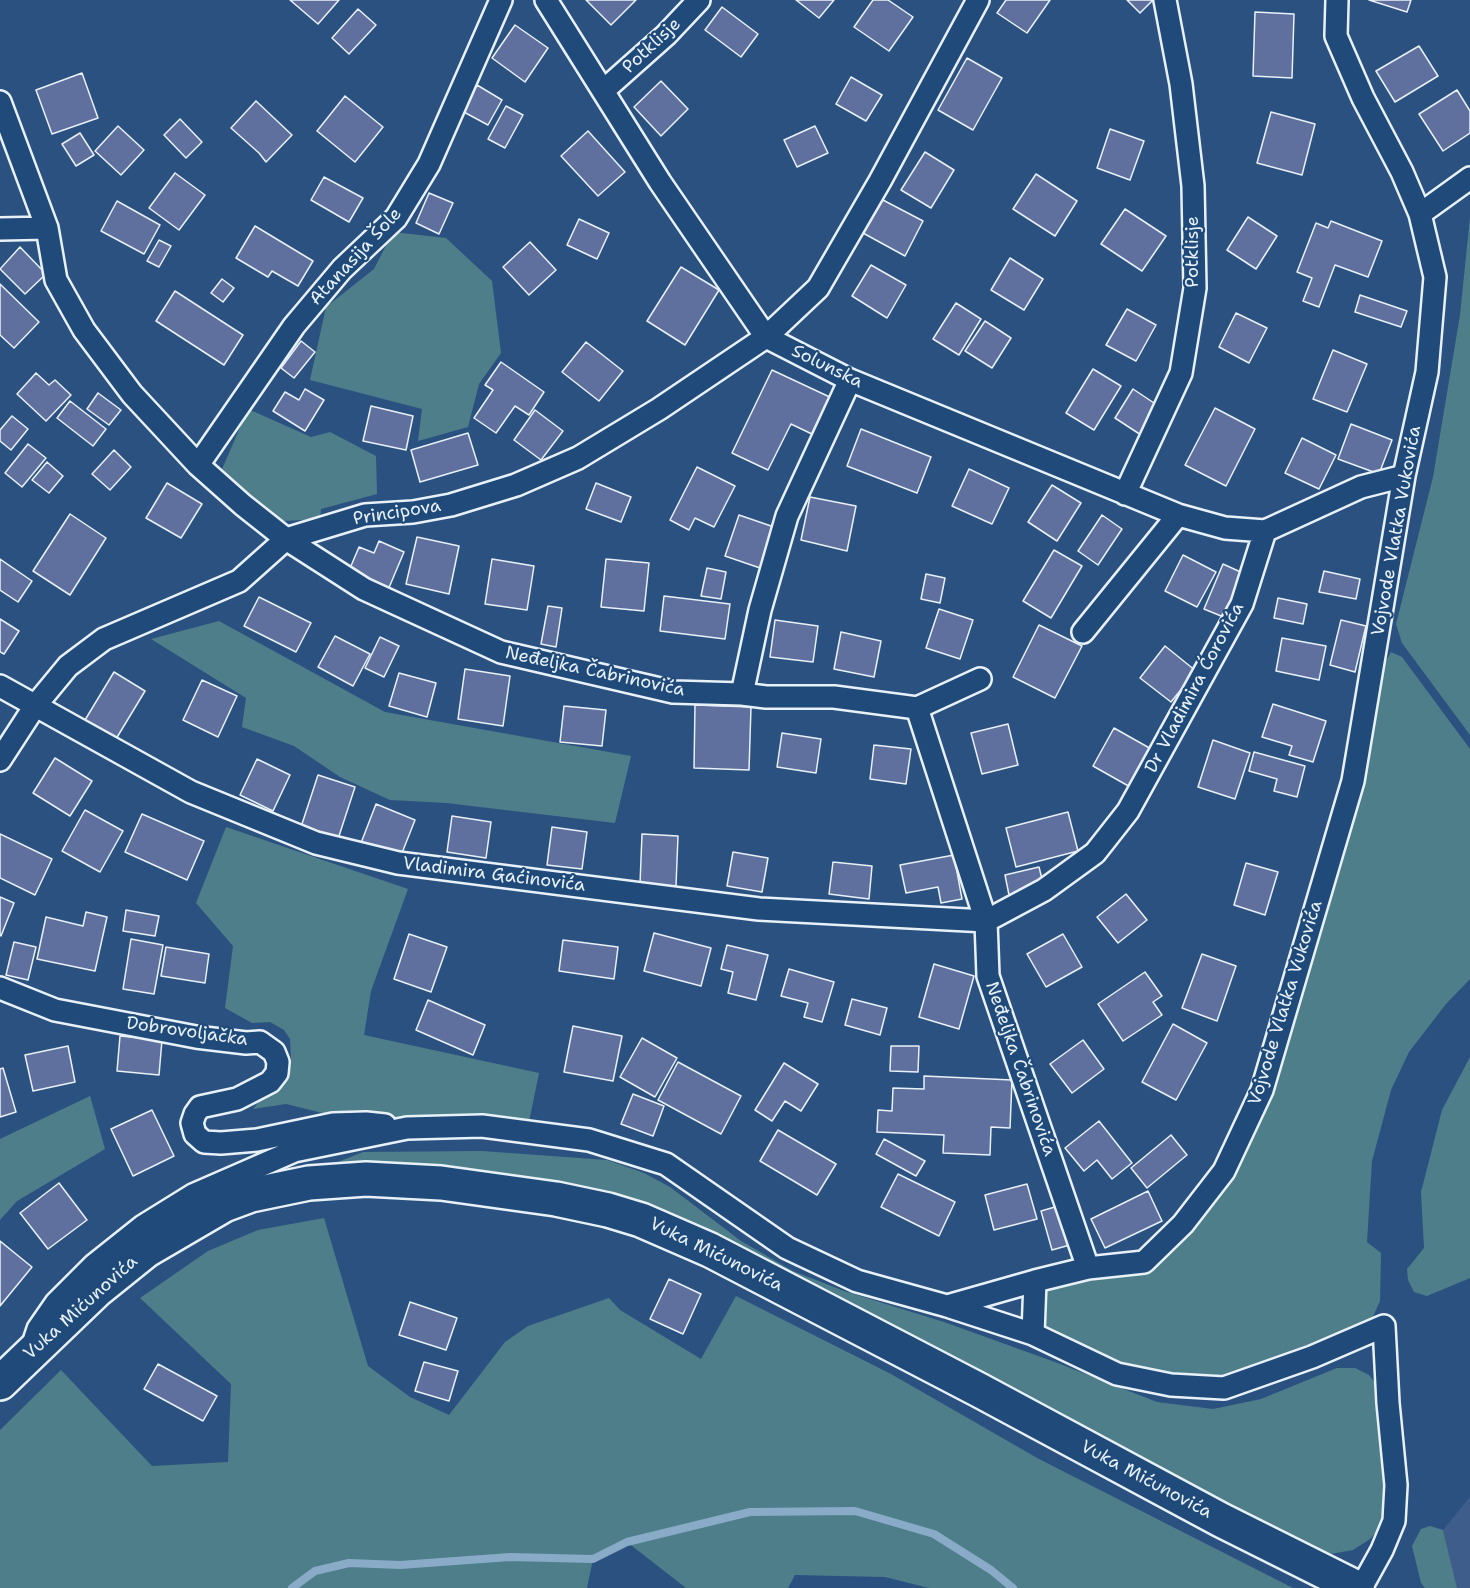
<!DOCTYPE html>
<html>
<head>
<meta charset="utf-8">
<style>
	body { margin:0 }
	canvas { display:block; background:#2b5180 }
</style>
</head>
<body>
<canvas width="1470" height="1588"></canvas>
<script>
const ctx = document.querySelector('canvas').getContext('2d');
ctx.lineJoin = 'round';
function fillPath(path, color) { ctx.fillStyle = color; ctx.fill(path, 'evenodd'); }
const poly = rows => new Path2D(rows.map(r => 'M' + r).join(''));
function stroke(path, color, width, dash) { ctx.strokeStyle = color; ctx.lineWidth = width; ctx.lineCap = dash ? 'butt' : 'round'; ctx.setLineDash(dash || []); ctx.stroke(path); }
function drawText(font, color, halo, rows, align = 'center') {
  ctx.font = font + ' "Shantell Sans",sans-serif'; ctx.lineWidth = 4.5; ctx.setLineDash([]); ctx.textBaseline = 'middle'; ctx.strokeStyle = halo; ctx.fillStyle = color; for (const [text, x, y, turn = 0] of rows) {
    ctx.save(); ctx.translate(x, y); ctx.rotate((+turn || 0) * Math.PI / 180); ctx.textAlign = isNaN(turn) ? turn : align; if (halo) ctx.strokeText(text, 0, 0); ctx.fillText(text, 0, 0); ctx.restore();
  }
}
fillPath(poly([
	[1470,1497,1470,1588,1457,1588,1443,1530]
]), '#3e5d8b');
fillPath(poly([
	[1470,217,1470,735,1402,643,1396,624,1433,477,1460,315],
	[393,232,446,238,492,281,501,353,479,384,468,427,418,441,422,409,310,380,326,307,374,269],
	[248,409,311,437,330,432,376,456,377,494,321,509,320,519,267,522,216,483],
	[219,621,385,712,631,756,615,823,446,803,390,800,340,777,294,746,242,727,246,698,151,639],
	[1391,652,1402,657,1470,749,1470,979,1446,1004,1409,1052,1391,1090,1372,1161,1367,1242,1381,1253,1380,1301,1370,1323,1325,1344,1224,1380,1173,1379,1120,1367,1040,1330,1044,1286,1090,1275,1148,1270,1228,1173,1383,666],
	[226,827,408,889,371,991,364,1035,539,1073,529,1122,439,1115,351,1120,286,1104,253,1109,285,1070,291,1059,290,1039,284,1030,270,1022,252,1023,225,1008,233,946,196,903],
	[1470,1057,1470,1278,1427,1296,1414,1292,1408,1280,1407,1269,1424,1248,1421,1192,1442,1110],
	[90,1096,105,1149,17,1201,0,1220,0,1139],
	[482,1151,607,1160,644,1173,670,1187,741,1241,793,1271,844,1291,944,1322,1055,1362,1157,1402,1213,1409,1261,1399,1337,1368,1355,1368,1369,1375,1379,1388,1391,1485,1386,1521,1370,1539,1353,1550,1325,1555,650,1213,328,1166,363,1152],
	[324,1218,368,1366,410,1397,449,1415,505,1342,528,1326,609,1298,620,1310,701,1359,736,1296,891,1374,1039,1459,1293,1588,929,1588,885,1577,795,1575,788,1588,686,1588,627,1542,593,1559,587,1588,0,1588,0,1430,61,1370,152,1466,228,1462,231,1384,140,1298,208,1251,258,1230],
	[1430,1526,1443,1530,1457,1588,1425,1588,1421,1583,1412,1546,1421,1529]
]), '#4e7e89');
stroke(poly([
	[292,1588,315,1571,349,1563,400,1565,510,1557,593,1559,627,1542,750,1512,855,1511,934,1534,991,1570,1013,1588]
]), '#89abc8', 8);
const building = poly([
	[290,0,339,0,318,24,290,0],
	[586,0,636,0,611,25,586,0],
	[796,0,834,0,819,18,796,0],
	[873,0,888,0,913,17,889,51,854,27,873,0],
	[1006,0,1050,0,1027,33,997,13,1006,0],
	[1127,0,1153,0,1140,13,1127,0],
	[1369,0,1411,0,1407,12,1369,0],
	[722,7,758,34,741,57,705,30,722,7],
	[358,9,376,25,349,54,332,38,358,9],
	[1255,12,1294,14,1292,78,1253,76,1255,12],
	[515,25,548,48,525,82,492,58,515,25],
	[1419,46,1438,76,1395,102,1376,71,1419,46],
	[967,58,1002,78,973,130,938,110,967,58],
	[82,73,98,118,52,134,36,90,82,73],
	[851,77,882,95,866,121,836,104,851,77],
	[661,81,688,109,661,136,634,107,661,81],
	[477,85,502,100,488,125,462,111,477,85],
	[1457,90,1470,111,1470,133,1443,151,1419,114,1457,90],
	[345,96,383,127,355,162,317,131,345,96],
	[256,101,292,135,266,162,259,153,231,128,256,101],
	[506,106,523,115,505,148,488,139,506,106],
	[1271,112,1315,124,1302,175,1257,163,1271,112],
	[180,119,202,142,186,158,164,135,180,119],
	[118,126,144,150,121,175,95,151,118,126],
	[815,126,828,153,797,167,784,140,815,126],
	[1110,129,1144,141,1130,180,1097,168,1110,129],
	[588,131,625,172,598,196,561,156,588,131],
	[80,133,94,155,76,166,62,144,80,133],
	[925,152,954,170,931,208,901,190,925,152],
	[175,173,205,195,179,230,149,208,175,173],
	[1036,174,1077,201,1055,236,1013,209,1036,174],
	[324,177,363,198,349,222,311,200,324,177],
	[429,193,453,203,439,234,416,223,429,193],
	[881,199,923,221,905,256,863,233,881,199],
	[117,201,160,225,144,254,101,231,117,201],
	[1125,209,1166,236,1142,271,1101,244,1125,209],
	[1248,217,1277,236,1256,269,1227,250,1248,217],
	[579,219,609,233,597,259,567,245,579,219],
	[1331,221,1382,241,1368,277,1335,265,1319,307,1303,301,1312,278,1297,272,1316,223,1328,228,1331,221],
	[255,226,313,261,298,286,272,271,268,277,236,258,255,226],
	[159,240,171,246,159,267,147,261,159,240],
	[530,242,556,270,529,295,503,267,530,242],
	[20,247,46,274,25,294,0,269,20,247],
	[1010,258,1043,279,1024,310,991,290,1010,258],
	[871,265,906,285,887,318,852,296,871,265],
	[681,267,719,290,685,345,647,321,681,267],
	[222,279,234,288,223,302,211,293,222,279],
	[0,284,39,322,14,348,0,335,0,284],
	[175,291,243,335,224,365,156,321,175,291],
	[1360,295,1407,311,1401,327,1355,312,1360,295],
	[956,303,981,319,959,355,933,339,956,303],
	[1127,309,1156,325,1136,361,1106,345,1127,309],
	[1236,313,1267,328,1249,363,1219,347,1236,313],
	[985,321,1011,338,992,368,965,351,985,321],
	[301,341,315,352,294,378,281,368,301,341],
	[586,342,623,371,599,401,562,372,586,342],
	[1333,350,1367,364,1347,412,1313,399,1333,350],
	[501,362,544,392,529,415,515,406,496,433,474,418,493,390,485,385,501,362],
	[1093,369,1121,386,1094,430,1066,413,1093,369],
	[772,370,834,399,816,436,791,424,768,470,732,453,772,370],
	[36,373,49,385,55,380,71,395,46,421,17,394,36,373],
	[305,389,324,400,305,431,273,411,285,392,299,400,305,389],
	[1133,389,1160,407,1141,435,1115,418,1133,389],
	[98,393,121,410,109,425,87,409,98,393],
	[70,401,106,429,93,446,57,418,70,401],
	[371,406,413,416,406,450,363,441,371,406],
	[1215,408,1255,429,1226,486,1185,465,1215,408],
	[535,410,563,431,541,460,514,440,535,410],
	[12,416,28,429,11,450,0,441,0,430,12,416],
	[1351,424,1392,440,1379,474,1338,459,1351,424],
	[861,429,931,457,917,493,847,466,861,429],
	[468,433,478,465,420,482,411,450,468,433],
	[1302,438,1336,455,1319,489,1285,473,1302,438],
	[28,444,46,458,22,487,5,473,28,444],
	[114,450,131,467,110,490,92,474,114,450],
	[47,462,63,476,49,493,32,480,47,462],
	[697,467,735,486,714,527,695,518,689,530,670,520,697,467],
	[969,469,1009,488,992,524,952,506,969,469],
	[167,483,202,504,181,538,146,518,167,483],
	[596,483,631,497,621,522,586,509,596,483],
	[1052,485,1081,503,1057,541,1028,522,1052,485],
	[810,497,856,506,847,551,801,540,810,497],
	[70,514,106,538,70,595,33,571,70,514],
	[739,515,774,527,760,568,725,556,739,515],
	[1102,515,1122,529,1098,565,1078,551,1102,515],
	[417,537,459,546,449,594,406,584,417,537],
	[379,541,404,552,388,590,348,573,359,547,374,553,379,541],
	[1054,550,1082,566,1051,618,1023,601,1054,550],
	[1183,555,1216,572,1197,607,1165,591,1183,555],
	[0,559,32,581,18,602,0,590,0,559],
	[492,559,534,566,527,610,485,604,492,559],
	[606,559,649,563,644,611,601,607,606,559],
	[1223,564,1245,574,1226,618,1204,609,1223,564],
	[707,568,726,572,721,599,701,596,707,568],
	[1324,571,1360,579,1356,599,1319,592,1324,571],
	[926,574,945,578,940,603,921,599,926,574],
	[664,596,730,604,725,639,660,631,664,596],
	[259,597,311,623,296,652,244,626,259,597],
	[1278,598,1307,604,1303,624,1274,618,1278,598],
	[548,606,562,608,556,647,541,644,548,606],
	[939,609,973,620,960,659,926,648,939,609],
	[0,619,19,631,4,654,0,652,0,619],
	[775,620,818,626,813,662,770,657,775,620],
	[1341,620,1366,626,1355,672,1330,665,1341,620],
	[1039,625,1082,646,1055,698,1013,677,1039,625],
	[841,632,881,641,874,677,834,669,841,632],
	[335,636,370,654,353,686,318,667,335,636],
	[380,637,399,646,384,677,365,668,380,637],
	[1282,638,1326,646,1319,680,1276,671,1282,638],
	[1165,646,1196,671,1171,702,1140,678,1165,646],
	[465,669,510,676,503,726,458,719,465,669],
	[114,672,145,691,116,739,85,720,114,672],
	[399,673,436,683,427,717,389,706,399,673],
	[202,680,237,696,218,737,183,720,202,680],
	[1273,704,1326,721,1313,762,1289,755,1292,746,1262,737,1273,704],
	[695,705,751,707,749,770,694,768,695,705],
	[564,706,606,710,602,746,560,742,564,706],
	[1008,724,1018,765,982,774,971,733,1008,724],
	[1114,728,1153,750,1132,788,1093,766,1114,728],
	[782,733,821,739,816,773,777,767,782,733],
	[1213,740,1250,753,1235,799,1198,787,1213,740],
	[874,745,911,749,906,784,870,779,874,745],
	[1254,752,1305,766,1297,797,1274,791,1277,779,1249,771,1254,752],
	[55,758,92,781,70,816,33,793,55,758],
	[257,759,290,775,273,811,240,795,257,759],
	[318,775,355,787,338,839,301,827,318,775],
	[376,804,415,820,400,858,361,843,376,804],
	[85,810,123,831,100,872,62,851,85,810],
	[1068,812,1078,851,1016,867,1006,828,1068,812],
	[142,814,204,841,187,880,125,852,142,814],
	[452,816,491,822,486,858,447,852,452,816],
	[552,827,587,832,582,869,547,865,552,827],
	[0,834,52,859,35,895,0,878,0,834],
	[642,834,678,836,676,886,640,884,642,834],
	[733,852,768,858,762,892,727,886,733,852],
	[954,855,962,899,941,903,938,887,906,893,900,865,954,855],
	[833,862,872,866,869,899,829,894,833,862],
	[1246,863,1278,872,1265,915,1234,905,1246,863],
	[1039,867,1044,887,1009,895,1005,875,1039,867],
	[1126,894,1147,920,1118,943,1097,917,1126,894],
	[0,897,14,903,1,936,0,935,0,897],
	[126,910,159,916,155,936,123,931,126,910],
	[86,912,107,917,95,971,37,959,46,917,83,926,86,912],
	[654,933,711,948,701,986,644,971,654,933],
	[409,934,447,947,431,992,394,979,409,934],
	[1063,934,1082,967,1046,987,1027,954,1063,934],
	[131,939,163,945,154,994,123,989,131,939],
	[563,940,618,947,614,979,559,971,563,940],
	[14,942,36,947,28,980,6,975,14,942],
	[727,945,768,955,756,1000,728,993,733,972,721,969,727,945],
	[166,947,209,954,205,983,161,976,166,947],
	[1202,954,1236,966,1217,1021,1182,1008,1202,954],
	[934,964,974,976,959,1029,919,1017,934,964],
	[789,969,834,982,822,1022,804,1017,808,1003,781,996,789,969],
	[1145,972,1162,996,1153,1002,1162,1015,1123,1041,1098,1004,1145,972],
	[852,999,887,1008,880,1035,845,1025,852,999],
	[428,1000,485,1025,473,1055,416,1030,428,1000],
	[1173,1024,1207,1043,1176,1100,1142,1082,1173,1024],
	[573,1026,622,1036,613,1081,564,1072,573,1026],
	[120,1036,162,1040,159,1075,117,1071,120,1036],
	[642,1038,677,1058,655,1097,620,1077,642,1038],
	[1083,1040,1104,1069,1072,1093,1050,1064,1083,1040],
	[68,1046,75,1082,33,1091,25,1055,68,1046],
	[891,1046,919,1046,918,1072,890,1071,891,1046],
	[678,1062,741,1096,721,1134,658,1100,678,1062],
	[784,1063,818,1084,801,1111,785,1101,772,1121,755,1110,784,1063],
	[3,1068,16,1112,0,1117,0,1069,3,1068],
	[924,1076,1012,1080,1010,1128,991,1127,990,1155,943,1153,944,1135,877,1132,878,1110,892,1111,893,1088,924,1089,924,1076],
	[633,1094,664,1106,653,1136,621,1124,633,1094],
	[152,1110,174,1156,133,1176,111,1129,152,1110],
	[1099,1121,1132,1163,1112,1179,1097,1160,1084,1171,1065,1148,1099,1121],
	[778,1130,836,1164,817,1195,760,1161,778,1130],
	[1171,1135,1187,1155,1147,1188,1131,1168,1171,1135],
	[884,1139,925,1161,916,1176,876,1154,884,1139],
	[898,1174,955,1202,939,1236,881,1207,898,1174],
	[59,1183,87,1220,48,1249,20,1213,59,1183],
	[1027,1184,1037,1219,994,1230,985,1195,1027,1184],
	[1148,1191,1162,1221,1105,1248,1091,1219,1148,1191],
	[1072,1202,1084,1241,1052,1250,1041,1211,1072,1202],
	[0,1241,32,1267,0,1306,0,1241],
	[669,1279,701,1294,683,1334,650,1319,669,1279],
	[410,1302,457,1318,446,1350,399,1335,410,1302],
	[424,1362,458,1371,449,1401,415,1391,424,1362],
	[158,1364,217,1396,203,1421,144,1389,158,1364]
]);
fillPath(building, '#5f709e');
stroke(building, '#e8f1f8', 1.5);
const minor = poly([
	[546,0,660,182,766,337,850,380,1178,515,1225,528,1265,531],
	[603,91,666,35,699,0],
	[0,102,47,228,56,280,84,330,132,394,198,465,243,505,286,539,364,589,501,652,673,692,742,694,766,697,834,697,917,708],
	[1420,214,1470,178],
	[0,229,47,228],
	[198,465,294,326,342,269,396,218,429,164,501,0],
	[1125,494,1181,373,1195,288,1193,186,1181,84,1165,0],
	[1083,632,1178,515],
	[0,686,191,792,316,843,398,863,759,909,986,921],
	[742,694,760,610,787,516,850,380],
	[917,708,986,921,988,976,1088,1268],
	[917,708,980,679],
	[0,760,35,706,68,666,104,639,239,581,286,539,365,515,413,512,451,505,516,485,578,458,659,409,766,337,818,288,880,181,978,0],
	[986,921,1044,890,1095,853,1128,811,1242,604,1265,531,1361,487,1404,476],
	[0,988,55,1010,196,1037,246,1043,260,1042,274,1052,278,1062,277,1073,270,1082,237,1099,200,1107,195,1114,192,1123,195,1134,204,1142,221,1143,257,1140,333,1124,366,1123,385,1125],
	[947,1306,1035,1281,1088,1268,1144,1262,1183,1224,1224,1171,1262,1090,1353,781,1404,476,1427,372,1435,277,1420,214,1402,172,1363,98,1336,36,1337,0],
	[1033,1334,1035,1281],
	[35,1338,38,1329,56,1303,94,1265,143,1226,193,1195,294,1151,407,1128,482,1126,589,1140,666,1164,787,1248,857,1281,947,1306,1033,1334,1117,1374,1171,1385,1224,1388,1312,1357,1384,1326,1388,1403,1396,1485,1394,1521,1382,1550,1361,1588]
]);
const primary = poly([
	[0,1383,96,1291,147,1250,224,1205,251,1195,309,1183,366,1179,441,1183,556,1199,608,1210,641,1220,710,1250,979,1390,1221,1520,1357,1588]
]);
stroke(minor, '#e8f1f8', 26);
stroke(primary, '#e8f1f8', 38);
stroke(minor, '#1f4a7a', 21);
stroke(primary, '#1f4a7a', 33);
drawText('18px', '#e8f1f8', '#1f4a7a', [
	["Potklisje",652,46,-43],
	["Potklisje",1193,252,-90],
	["Atanasija Šole",356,257,-47],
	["Solunska",827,367,26],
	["Principova",397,513,-9],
	["Vojvode Vlatka Vukovića",1397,531,-80],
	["Neđeljka Čabrinovića",595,672,12],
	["Dr Vladimira Ćorovića",1195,688,-62],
	["Vladimira Gaćinovića",494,875,7],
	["Vojvode Vlatka Vukovića",1286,1003,-73],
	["Dobrovoljačka",187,1032,8],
	["Neđeljka Čabrinovića",1020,1069,71],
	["Vuka Mićunovića",716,1255,26],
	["Vuka Mićunovića",81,1308,-42],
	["Vuka Mićunovića",1146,1480,28]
]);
</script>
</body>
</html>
